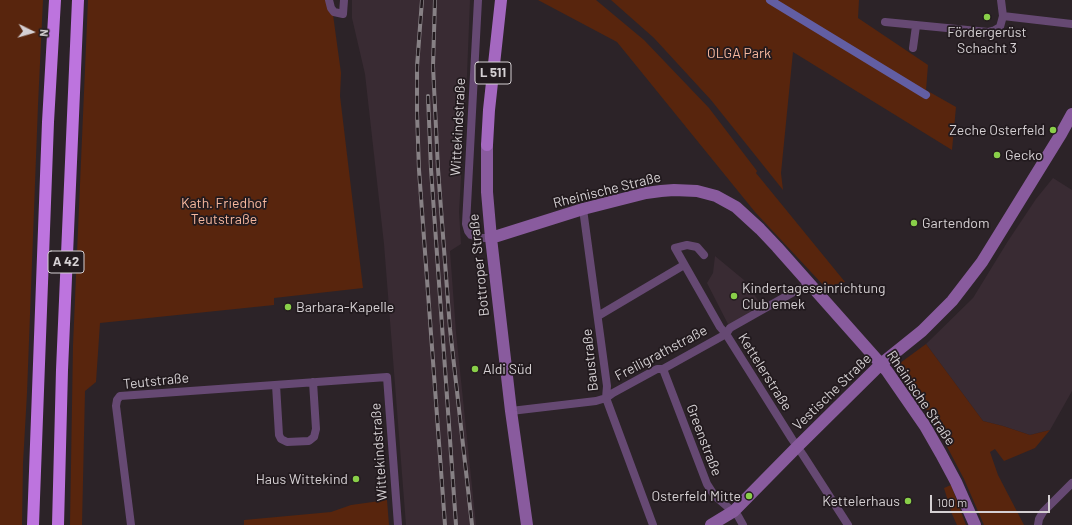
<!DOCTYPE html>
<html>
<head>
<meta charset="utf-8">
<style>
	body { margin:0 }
	#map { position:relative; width:1072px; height:525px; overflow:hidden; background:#2c2328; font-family:Barlow,sans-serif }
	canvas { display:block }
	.north { position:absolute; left:12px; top:12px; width:40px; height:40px; -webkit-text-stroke:3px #221a1e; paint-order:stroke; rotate:95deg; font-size:11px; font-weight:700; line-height:16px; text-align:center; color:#d5d0d3 }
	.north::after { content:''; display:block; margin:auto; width:14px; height:18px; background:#d5d0d3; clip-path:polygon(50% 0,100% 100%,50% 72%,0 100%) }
	.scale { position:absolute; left:930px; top:495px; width:120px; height:18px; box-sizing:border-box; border:2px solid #d5d0d3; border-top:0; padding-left:5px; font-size:12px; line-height:14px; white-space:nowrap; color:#d5d0d3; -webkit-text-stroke:3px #221a1e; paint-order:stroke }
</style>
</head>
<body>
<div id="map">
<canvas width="1072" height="525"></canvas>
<div class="north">N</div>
<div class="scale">100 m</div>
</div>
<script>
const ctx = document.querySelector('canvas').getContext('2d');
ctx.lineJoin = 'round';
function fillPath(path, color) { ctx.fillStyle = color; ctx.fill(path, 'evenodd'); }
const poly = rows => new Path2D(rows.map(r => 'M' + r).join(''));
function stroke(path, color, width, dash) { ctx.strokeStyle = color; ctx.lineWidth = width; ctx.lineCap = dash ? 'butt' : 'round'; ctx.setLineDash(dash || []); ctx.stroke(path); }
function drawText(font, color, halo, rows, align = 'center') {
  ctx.font = font + ' Barlow,sans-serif'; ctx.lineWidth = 3.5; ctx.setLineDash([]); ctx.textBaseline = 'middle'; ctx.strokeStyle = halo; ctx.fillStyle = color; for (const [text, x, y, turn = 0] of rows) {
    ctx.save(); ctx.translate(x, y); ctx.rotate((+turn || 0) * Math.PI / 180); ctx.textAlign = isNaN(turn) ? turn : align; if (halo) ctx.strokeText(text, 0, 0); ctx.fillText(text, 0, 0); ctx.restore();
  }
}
fillPath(poly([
	[352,0,470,0,467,75,459,212,461,244,450,251,456,332,476,525,406,525,384,244,365,74,352,18],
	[1053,178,1072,190,1072,391,1050,430,1030,435,1003,426,983,421,926,344,973,298,1008,241,1036,199],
	[715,256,744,280,764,309,730,328,707,283,713,273]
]), '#392b33');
fillPath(poly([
	[0,0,43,0,38,105,27,393,23,463,22,525,0,525],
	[88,0,331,0,341,73,340,96,363,288,274,298,274,305,100,323,96,382,85,391,82,525,70,525,73,345],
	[538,0,596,0,644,40,709,108,757,171,756,173,845,282,825,287,755,212,617,42],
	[611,0,859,0,858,18,928,65,926,90,956,107,952,150,793,52,781,173,783,190,711,100,654,38],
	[926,344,983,421,1003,426,1030,435,1050,430,1035,448,1004,461,995,449,990,452,998,475,1024,525,984,525,964,479,932,418,896,366],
	[951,485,966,525,957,525,952,514,944,488],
	[387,500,389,525,244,525,244,520,331,512,351,505]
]), '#58250d');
stroke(poly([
	[770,0,926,95]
]), '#625ea3', 8);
stroke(poly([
	[329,0,331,8,334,12,343,14,344,0],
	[478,0,466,224,468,231,471,235,481,238,491,238],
	[1001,0,1003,16,1072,24],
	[885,22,988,32,995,30,1000,27,1003,16],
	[913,48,916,26],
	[583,209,607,386,606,398,653,525],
	[704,255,697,247,687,245,675,248,720,327,726,334,792,439,803,455,848,525],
	[598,316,684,265],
	[663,369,707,484,714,495,738,516,743,525],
	[276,385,279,435,281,439,287,442,309,441,314,437,316,429,313,382],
	[511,411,596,401,606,398,613,393,657,369,663,369,726,334,730,328,799,289,811,284],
	[131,525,116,406,117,400,120,396,387,377,398,525],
	[1038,525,1039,519,1043,512,1072,483]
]), '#664973', 8);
stroke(poly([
	[487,145,487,192,491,238,511,411,527,525],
	[491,238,583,209,646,193,661,191,674,190,697,191,716,196,736,207,760,229,777,247,887,371,925,426,941,454,956,482,975,525],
	[711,525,734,511,797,447,881,364,922,331,952,301,982,262,1061,134,1072,114]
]), '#895b9e', 12);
stroke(poly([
	[487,145,489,110,501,0]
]), '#a468c0', 12);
stroke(poly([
	[33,525,48,122,55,0],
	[58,525,62,370,78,0]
]), '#bd74de', 12);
const rail = poly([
	[422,0,417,67,417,113,419,170,445,525],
	[435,0,433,66,438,169,450,329,472,525],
	[428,96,431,169,456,525]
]);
stroke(rail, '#878185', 4);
stroke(rail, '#221a1e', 2.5, [8]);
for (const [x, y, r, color] of [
	[987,17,4,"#89cf49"],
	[1053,130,4,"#89cf49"],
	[997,155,4,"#89cf49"],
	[914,223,4,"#89cf49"],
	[734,296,4,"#89cf49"],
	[288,307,4,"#89cf49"],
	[475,369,4,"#89cf49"],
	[356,479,4,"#89cf49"],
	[749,496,4,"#89cf49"],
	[908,501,4,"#89cf49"]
]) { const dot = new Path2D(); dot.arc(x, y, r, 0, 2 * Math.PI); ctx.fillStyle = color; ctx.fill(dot); stroke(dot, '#221a1e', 1.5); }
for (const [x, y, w] of [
	[493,73,36],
	[66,262,36]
]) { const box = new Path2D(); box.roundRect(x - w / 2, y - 11, w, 22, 3); ctx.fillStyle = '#221a1e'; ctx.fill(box); stroke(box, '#d5d0d3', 1); }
drawText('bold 13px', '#d5d0d3', null, [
	["L 511",493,73],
	["A 42",66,262]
]);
drawText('14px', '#d5d0d3', '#221a1e', [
	["Fördergerüst",987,32,"center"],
	["Schacht 3",987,48,"center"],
	["Zeche Osterfeld",1045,130,"right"],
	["Gecko",1005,155],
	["Gartendom",922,223],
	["Kindertageseinrichtung",742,288],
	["Club emek",742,304],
	["Barbara-Kapelle",296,307],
	["Aldi Süd",483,369],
	["Haus Wittekind",348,479,"right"],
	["Osterfeld Mitte",741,496,"right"],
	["Kettelerhaus",900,501,"right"]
], 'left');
drawText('14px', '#f6b79d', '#221a1e', [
	["OLGA Park",739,53],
	["Kath. Friedhof",224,203],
	["Teutstraße",224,219]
]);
drawText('14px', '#d5d0d3', '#221a1e', [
	["Wittekindstraße",458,127,-87],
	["Rheinische Straße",607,190,-14],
	["Bottroper Straße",479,265,-96],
	["Freiligrathstraße",661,353,-28],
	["Baustraße",590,360,-96],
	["Kettelerstraße",765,372,58],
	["Teutstraße",156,381,-6],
	["Vestische Straße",832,392,-44],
	["Rheinische Straße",921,398,56],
	["Greenstraße",704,440,69],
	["Wittekindstraße",379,452,-94]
]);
</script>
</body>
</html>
